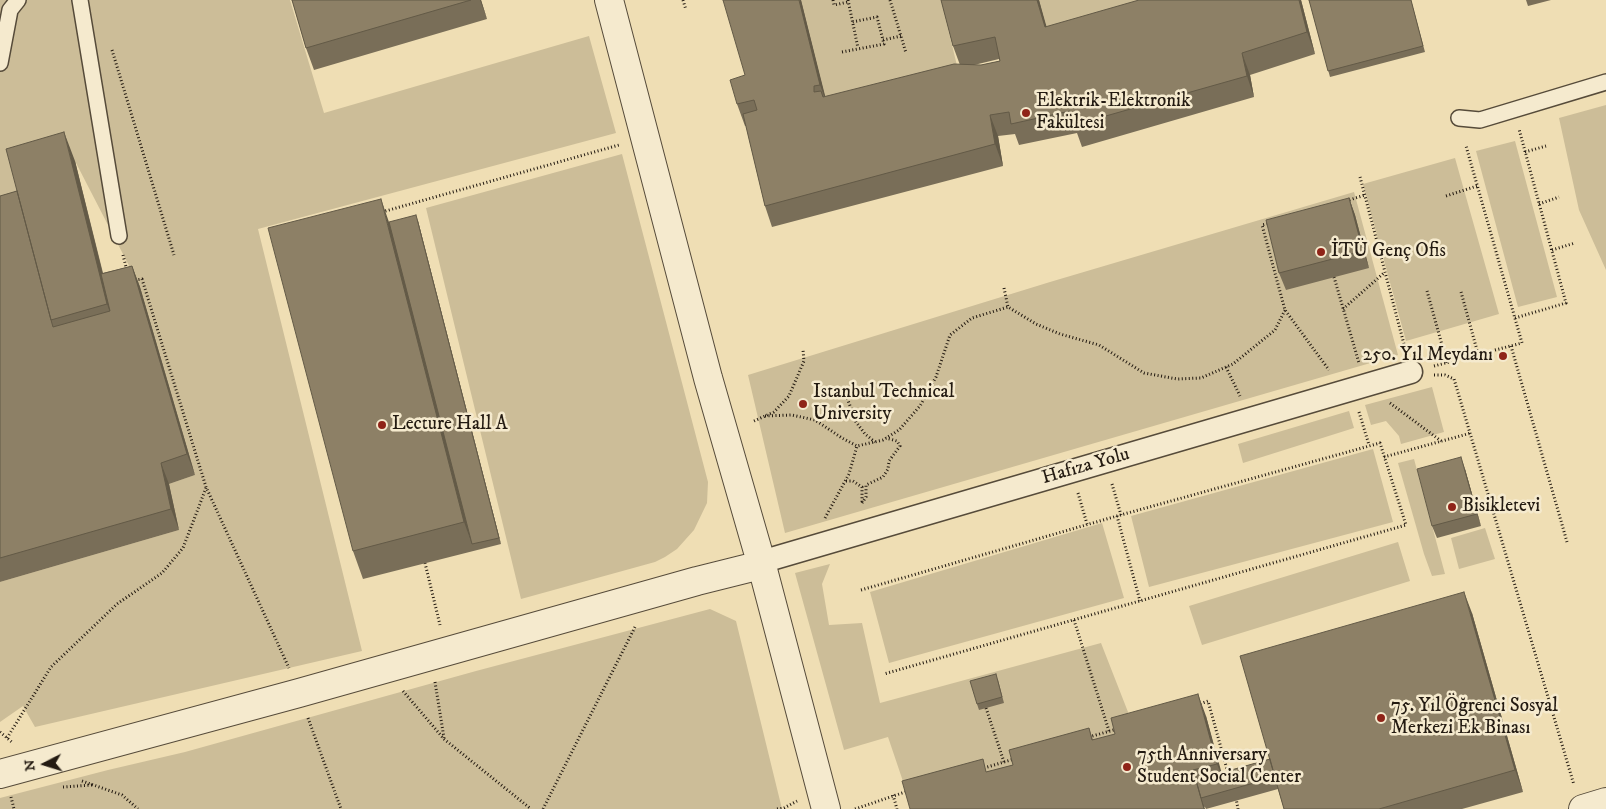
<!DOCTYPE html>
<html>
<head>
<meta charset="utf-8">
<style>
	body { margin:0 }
	#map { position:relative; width:1606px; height:809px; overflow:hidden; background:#efdeb4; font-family:"IM FELL DW Pica",serif }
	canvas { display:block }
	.north { position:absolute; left:20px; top:739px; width:50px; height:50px; -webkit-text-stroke:4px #f5eace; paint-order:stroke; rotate:265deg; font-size:14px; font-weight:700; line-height:20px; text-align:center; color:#231a11 }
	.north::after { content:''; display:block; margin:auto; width:18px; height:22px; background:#231a11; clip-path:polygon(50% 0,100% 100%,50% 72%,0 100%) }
</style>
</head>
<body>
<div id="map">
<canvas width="1606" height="809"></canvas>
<div class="north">N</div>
</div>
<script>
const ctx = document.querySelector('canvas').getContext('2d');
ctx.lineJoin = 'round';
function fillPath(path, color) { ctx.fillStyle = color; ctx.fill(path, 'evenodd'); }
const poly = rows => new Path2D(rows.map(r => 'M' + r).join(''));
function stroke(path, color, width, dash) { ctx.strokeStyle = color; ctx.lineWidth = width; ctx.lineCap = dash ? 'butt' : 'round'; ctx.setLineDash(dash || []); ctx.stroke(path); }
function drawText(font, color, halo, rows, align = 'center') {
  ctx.font = font + ' "IM FELL DW Pica",serif'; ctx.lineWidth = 5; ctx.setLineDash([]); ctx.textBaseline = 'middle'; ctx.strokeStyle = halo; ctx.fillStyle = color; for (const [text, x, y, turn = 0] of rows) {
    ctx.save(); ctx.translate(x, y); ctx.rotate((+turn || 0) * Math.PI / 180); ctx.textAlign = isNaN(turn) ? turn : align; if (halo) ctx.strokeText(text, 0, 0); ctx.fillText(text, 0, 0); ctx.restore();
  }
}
fillPath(poly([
	[0,0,290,0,324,113,589,36,616,133,258,229,362,651,35,727,23,706,0,722,0,582,179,530,169,484,195,475,140,287,75,161,17,178,26,212,0,219],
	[801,0,941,0,962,86,831,119],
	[1039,0,1214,0,1053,49],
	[1606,105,1606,270,1579,210,1559,118],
	[1515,141,1557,297,1518,307,1476,151],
	[622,154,708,482,707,503,694,530,677,549,665,557,655,562,521,599,426,208],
	[1455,158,1499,314,1406,341,1363,184],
	[1354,192,1398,355,785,533,748,375,1050,282],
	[1432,387,1444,432,1401,444,1399,436,1386,421,1371,425,1365,405],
	[1349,411,1354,428,1243,463,1238,444],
	[1373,449,1393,522,1149,587,1131,516],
	[1414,459,1445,574,1432,576,1424,554,1398,463],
	[1102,523,1124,598,889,663,870,592],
	[1485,528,1495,559,1459,569,1451,538],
	[1398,542,1410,581,1202,645,1189,606],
	[830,564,822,584,829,625,862,623,880,703,1101,643,1137,735,910,802,888,737,844,750,795,573],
	[710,609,736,621,782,809,0,809,0,798,108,770,185,752,476,671]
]), '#ccbd98');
const service = poly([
	[80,0,119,236],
	[0,63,10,10,18,0],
	[1459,118,1480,120,1606,82]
]);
const pedestrian = poly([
	[761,562,1411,372]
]);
const minor = poly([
	[609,0,708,378,761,562,826,809],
	[0,774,299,693,697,581,761,565],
	[1583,809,1606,802]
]);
stroke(service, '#564b3a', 18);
stroke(pedestrian, '#564b3a', 25);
stroke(minor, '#564b3a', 30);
stroke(poly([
	[683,0,686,10],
	[833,0,834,5,848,2],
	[848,0,858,48],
	[890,0,906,53],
	[883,40,901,36],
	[112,50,174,255],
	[842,52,884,44,877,17,852,22],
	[1525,152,1546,146],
	[1360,177,1405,348],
	[1446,196,1477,186],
	[1346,201,1365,195],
	[1539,204,1559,197],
	[382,212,619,145],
	[1271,223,1262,225,1285,310,1329,370],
	[1552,250,1575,243],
	[123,255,127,271],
	[1334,277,1359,363],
	[135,280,142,279,206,487,289,668],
	[1004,288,1008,307,1036,324,1060,334,1099,345,1144,373,1177,379,1201,378,1233,364,1275,330,1285,310],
	[1427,291,1447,363],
	[1461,292,1478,354],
	[1343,309,1385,272],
	[1515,318,1566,303,1519,129],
	[1511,346,1567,542],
	[1434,366,1522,343,1466,146],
	[1226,367,1240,396],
	[1434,375,1445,375,1454,379,1574,785],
	[846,395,856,422,865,434,875,442],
	[1390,403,1441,441],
	[1359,412,1369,445],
	[765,416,792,415,815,420,842,438,857,446,883,440,899,430,920,406,936,377,950,335,972,318,1008,307],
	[754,421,774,412,789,396,804,361,803,350],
	[1384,457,1471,433],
	[846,481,853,481,862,487,862,503],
	[1112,484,1121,515],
	[1078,493,1087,524],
	[862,503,866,497,866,485,883,477,888,469,889,461,900,446,897,441,886,438],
	[1117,516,1140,601],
	[825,518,849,474,857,446],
	[425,563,440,625],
	[861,590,1117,516,1380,443,1406,525,884,674],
	[1074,620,1109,731],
	[435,682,444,738],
	[403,691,444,739,531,809],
	[1197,705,1208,701,1228,773],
	[986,708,1004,762],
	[308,718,341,809],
	[0,732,13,743],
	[1089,737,1117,729],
	[7,738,51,667,117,604,162,573,183,548,206,488],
	[984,768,1014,759],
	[82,781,122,795,138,809],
	[63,787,92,785],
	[893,795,897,809],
	[11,797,14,809],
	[1236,798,1238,809],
	[543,809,635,627],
	[777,809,784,808,797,801],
	[855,809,908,791]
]), '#231a11', 3, [1, 2.5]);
stroke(service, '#f5eace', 15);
stroke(pedestrian, '#f5eace', 22);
stroke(minor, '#f5eace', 28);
fillPath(poly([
	[292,0,481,0,487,19,314,70,306,48],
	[801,0,825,97,960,65,953,46,941,0,1039,0,1046,27,1301,0,1315,54,1250,75,1254,97,1082,147,1077,133,1019,145,1015,134,998,136,1003,166,772,227,765,206,746,126,745,126,737,104,745,75],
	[999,59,1000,61,981,65,974,65],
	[1309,0,1411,0,1425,52,1330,77],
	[1526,0,1551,0,1528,6],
	[75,161,103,273,132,266,140,287,195,475,169,484,179,530,0,582,0,196,17,191],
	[1349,198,1355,215,1369,268,1286,290,1279,273],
	[418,221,501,544,363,579,353,551,389,222],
	[1465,469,1481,526,1437,538,1432,526],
	[1472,613,1523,792,1462,809,1284,809,1278,789,1206,809,1205,807,987,772,1013,765,1089,728,1093,740,1206,716,1221,773,1270,759],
	[998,680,1004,703,979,710,977,704]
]), '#796e58');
fillPath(poly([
	[480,0,481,0,487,19],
	[799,0,801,0,828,107,820,85],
	[1037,0,1039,0,1053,49,1045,27],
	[1299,0,1301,0,1315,54,1307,32],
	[1242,53,1250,75,1254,97,1247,76],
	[990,115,998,136,1003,166,995,144],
	[64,132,75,161,117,332,107,304],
	[1349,198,1355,215,1369,268,1363,251],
	[381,199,391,228,472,544,464,522],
	[416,215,418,221,501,544,499,538],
	[132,266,140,287,195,475,187,454],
	[1461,457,1465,469,1481,526,1477,514],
	[161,463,169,484,179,530,171,509],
	[1464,592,1472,613,1523,792,1515,770],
	[1198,694,1206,716,1225,785,1217,764],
	[1193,770,1201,792,1201,798,1205,809,1204,809]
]), '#635a47');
const building = poly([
	[292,0,471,0,306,48,292,0],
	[723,0,799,0,820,85,814,86,814,92,821,91,823,97,954,64,981,65,1000,61,995,37,953,46,941,0,1037,0,1045,27,1139,0,1299,0,1307,32,1242,53,1247,76,1074,125,1070,111,1011,124,1009,112,990,115,995,144,765,206,743,114,757,110,754,100,737,104,730,80,745,75,723,0],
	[1309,0,1411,0,1423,46,1328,71,1309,0],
	[64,132,107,304,51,320,6,149,64,132],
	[17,191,51,320,53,327,110,311,101,274,132,266,187,454,161,463,171,509,0,558,0,196,17,191],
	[1349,198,1363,251,1279,273,1266,220,1349,198],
	[381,199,464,522,353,551,268,228,381,199],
	[416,215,499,538,472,544,389,222,416,215],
	[1461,457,1477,514,1432,526,1417,469,1461,457],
	[1464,592,1515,770,1379,809,1284,809,1240,656,1464,592],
	[996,674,1002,697,977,704,970,681,996,674],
	[1198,694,1217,764,1193,770,1204,809,910,809,902,781,983,759,986,772,1013,765,1009,750,1089,728,1092,740,1115,734,1111,718,1198,694],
	[1270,759,1275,777,1201,798,1196,780,1270,759]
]);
fillPath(building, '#8d8066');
stroke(building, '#635a47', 1);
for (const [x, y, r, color] of [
	[1026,113,5,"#8f2418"],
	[1321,252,5,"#8f2418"],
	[1503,356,5,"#8f2418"],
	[803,404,5,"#8f2418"],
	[382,425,5,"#8f2418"],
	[1452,507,5,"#8f2418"],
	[1381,718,5,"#8f2418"],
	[1127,767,5,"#8f2418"]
]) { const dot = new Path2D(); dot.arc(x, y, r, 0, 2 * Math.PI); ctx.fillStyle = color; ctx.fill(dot); stroke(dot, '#f5eace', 2); }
drawText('19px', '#231a11', '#f5eace', [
	["Elektrik-Elektronik",1036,102],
	["Fakültesi",1036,124],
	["İTÜ Genç Ofis",1331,252],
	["250. Yıl Meydanı",1493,356,"right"],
	["Istanbul Technical",813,393],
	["University",813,415],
	["Lecture Hall A",392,425],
	["Bisikletevi",1462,507],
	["75. Yıl Öğrenci Sosyal",1391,707],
	["Merkezi Ek Binası",1391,729],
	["75th Anniversary",1137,756],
	["Student Social Center",1137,778]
], 'left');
drawText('19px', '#231a11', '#f5eace', [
	["Hafıza Yolu",1086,467,-16]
]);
</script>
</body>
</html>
